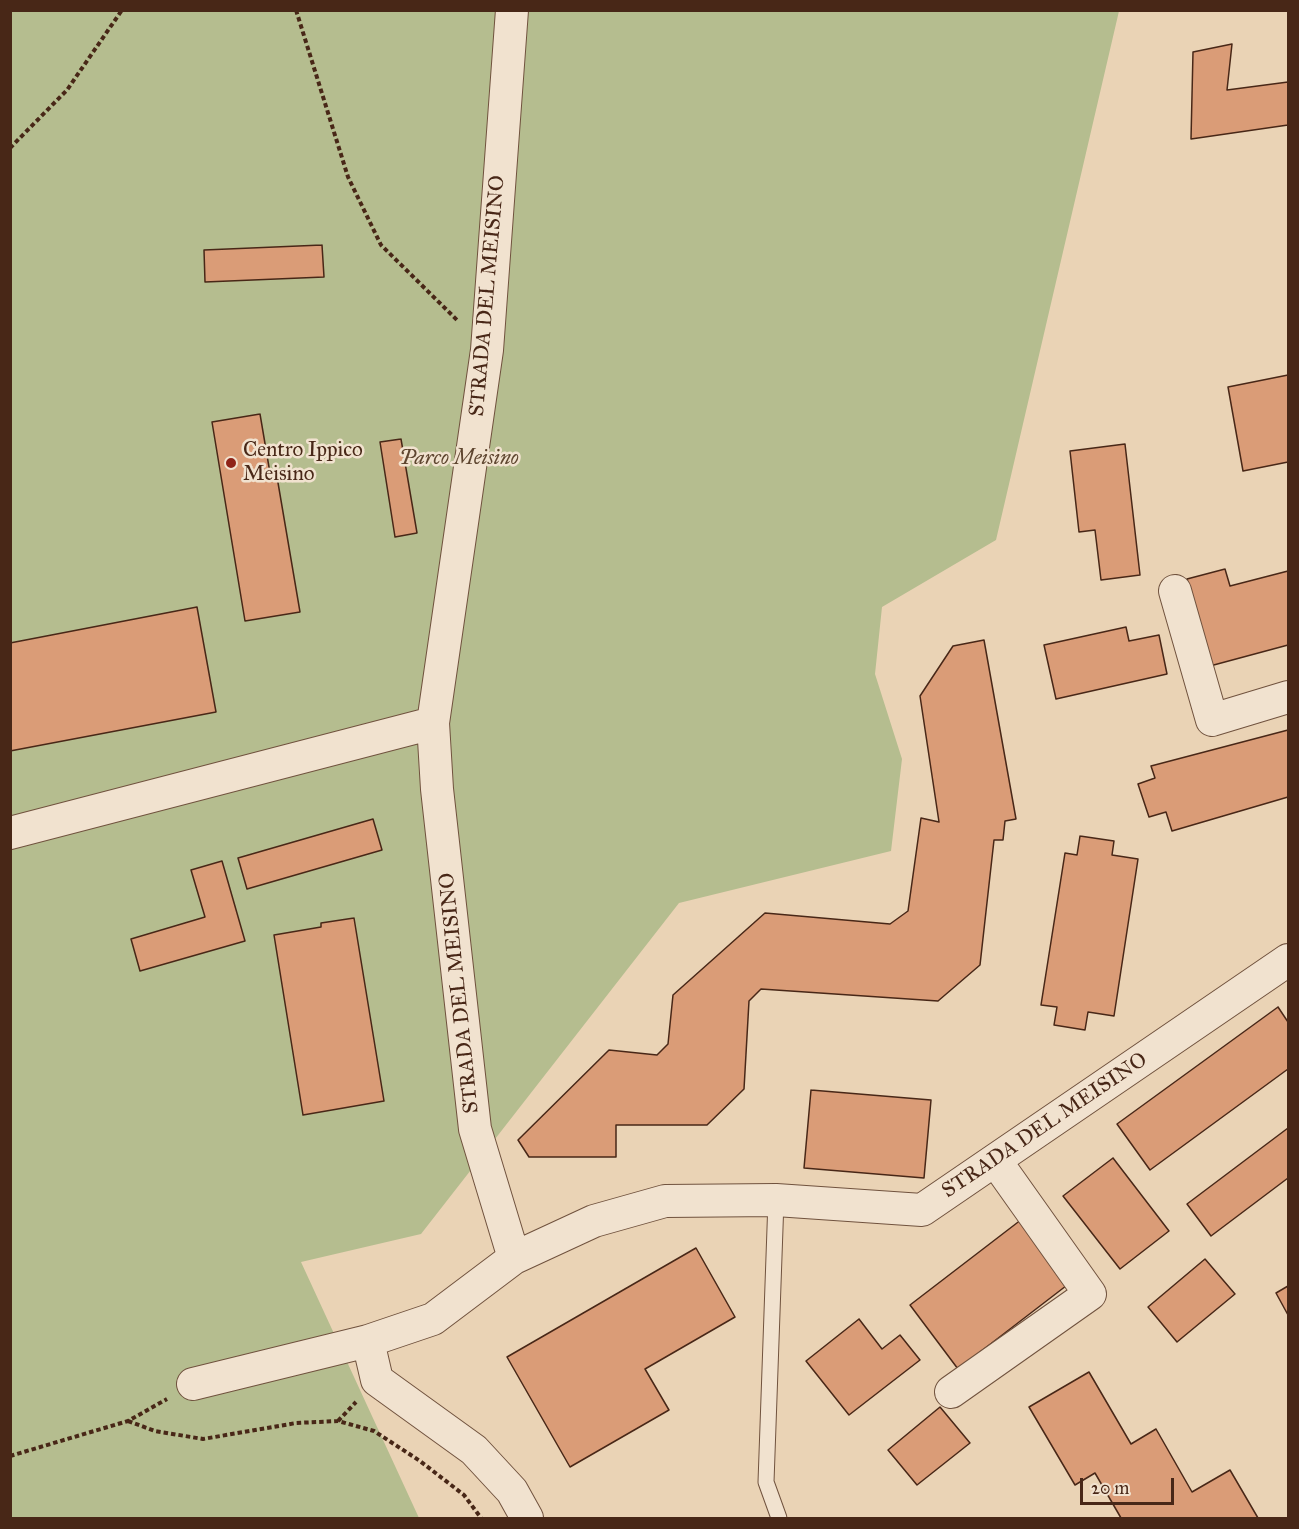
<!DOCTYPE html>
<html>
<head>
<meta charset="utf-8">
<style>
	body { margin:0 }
	#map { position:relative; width:1299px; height:1529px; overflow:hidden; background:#ead3b5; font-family:"IM FELL Great Primer",serif }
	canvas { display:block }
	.frame { position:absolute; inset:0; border:12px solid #482717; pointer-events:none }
	.scale { position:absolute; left:1080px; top:1478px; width:94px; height:27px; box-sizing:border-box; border:3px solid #482717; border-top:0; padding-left:8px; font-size:18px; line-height:21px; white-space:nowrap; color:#482717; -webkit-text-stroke:4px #f1e2cf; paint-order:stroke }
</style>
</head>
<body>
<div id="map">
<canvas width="1299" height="1529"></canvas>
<div class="frame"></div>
<div class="scale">20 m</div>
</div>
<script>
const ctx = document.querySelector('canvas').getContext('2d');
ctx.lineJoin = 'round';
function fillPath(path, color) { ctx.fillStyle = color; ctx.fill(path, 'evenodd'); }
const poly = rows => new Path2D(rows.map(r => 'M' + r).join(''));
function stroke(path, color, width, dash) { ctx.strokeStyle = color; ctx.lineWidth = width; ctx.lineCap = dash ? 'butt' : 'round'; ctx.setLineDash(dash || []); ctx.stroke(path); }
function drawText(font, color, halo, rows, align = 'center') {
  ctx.font = font + ' "IM FELL Great Primer",serif'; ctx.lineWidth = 5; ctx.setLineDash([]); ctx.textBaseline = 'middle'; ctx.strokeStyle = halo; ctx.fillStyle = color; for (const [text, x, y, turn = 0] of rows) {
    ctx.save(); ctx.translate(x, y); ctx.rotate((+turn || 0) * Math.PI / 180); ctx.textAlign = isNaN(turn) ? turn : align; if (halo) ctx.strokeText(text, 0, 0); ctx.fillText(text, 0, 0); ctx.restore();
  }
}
fillPath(poly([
	[11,11,1119,11,996,540,882,607,875,674,902,759,891,851,679,903,421,1234,301,1262,419,1518,11,1518]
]), '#b5bd8f');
const building = poly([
	[1232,44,1227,90,1288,82,1288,125,1191,139,1193,52,1232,44],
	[322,245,324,277,205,282,204,250,322,245],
	[1288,375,1288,462,1243,471,1228,387,1288,375],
	[260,414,270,473,276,471,300,612,245,621,212,422,260,414],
	[401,439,417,533,395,537,380,442,401,439],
	[1125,444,1140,575,1101,580,1095,530,1079,532,1070,451,1125,444],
	[1225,569,1230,586,1288,571,1288,645,1210,666,1187,579,1225,569],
	[197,607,216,712,10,751,10,643,197,607],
	[1126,627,1129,641,1159,635,1167,674,1056,699,1044,645,1126,627],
	[984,640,1016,819,1005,821,1003,840,994,840,980,965,938,1001,761,989,749,1001,744,1089,707,1125,616,1125,616,1157,529,1157,518,1140,609,1050,657,1055,668,1044,673,995,765,913,890,924,908,911,921,818,939,822,920,696,953,646,984,640],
	[1288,730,1288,797,1172,831,1166,812,1149,817,1138,784,1155,778,1151,766,1288,730],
	[373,819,382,850,247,889,238,858,373,819],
	[1080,836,1114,841,1112,855,1138,859,1114,1016,1088,1012,1085,1030,1054,1025,1057,1007,1041,1005,1065,853,1077,855,1080,836],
	[222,861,245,941,140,971,131,939,205,917,191,870,222,861],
	[354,918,384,1101,303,1115,274,935,321,927,321,923,354,918],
	[1278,1007,1288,1022,1288,1069,1150,1170,1117,1124,1278,1007],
	[811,1090,931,1100,924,1178,804,1168,811,1090],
	[1288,1128,1288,1178,1211,1236,1187,1204,1288,1128],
	[1113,1158,1169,1231,1120,1269,1063,1196,1113,1158],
	[1026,1216,1075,1279,958,1369,910,1305,1026,1216],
	[696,1248,735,1317,645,1369,669,1410,570,1467,507,1357,696,1248],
	[1205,1259,1235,1294,1177,1342,1148,1307,1205,1259],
	[1288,1286,1288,1315,1276,1293,1288,1286],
	[859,1319,882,1349,900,1335,920,1360,849,1415,806,1361,859,1319],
	[1089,1372,1131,1444,1156,1429,1192,1492,1230,1470,1258,1518,1121,1518,1095,1473,1075,1485,1029,1407,1089,1372],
	[940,1407,970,1443,917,1485,888,1450,940,1407]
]);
fillPath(building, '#da9c77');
stroke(building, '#482717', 1.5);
const lane = poly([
	[776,1200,766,1482,779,1518]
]);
const street = poly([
	[512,10,487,350,433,723,437,789,475,1129,514,1258],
	[1175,591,1212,720,1288,697],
	[10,833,433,723],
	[193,1384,368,1341],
	[951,1392,1090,1294,995,1160],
	[527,1518,512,1491,474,1450,377,1380,368,1341,433,1319,514,1258,594,1221,665,1201,776,1200,922,1210,1288,960]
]);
stroke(lane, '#70523e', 17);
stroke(street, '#70523e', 34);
stroke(poly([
	[296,10,348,177,381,245,457,320],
	[10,148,67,90,122,10],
	[128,1421,155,1431,203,1439,296,1423,338,1421,374,1431,420,1461,464,1495,481,1518],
	[338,1421,356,1402],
	[10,1456,128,1421,167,1399]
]), '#482717', 4, [4.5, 3]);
stroke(lane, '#f1e2cf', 15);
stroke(street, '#f1e2cf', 32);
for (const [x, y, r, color] of [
	[231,463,6,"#8f2418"]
]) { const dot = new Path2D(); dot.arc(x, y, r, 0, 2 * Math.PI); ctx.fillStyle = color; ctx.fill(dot); stroke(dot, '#f1e2cf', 2); }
drawText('21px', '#482717', '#f1e2cf', [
	["STRADA DEL MEISINO",488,296,-85],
	["STRADA DEL MEISINO",460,993,-96],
	["STRADA DEL MEISINO",1045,1126,-34]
]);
drawText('21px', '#482717', '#f1e2cf', [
	["Centro Ippico",243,451],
	["Meisino",243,475]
], 'left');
drawText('italic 21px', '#5e452f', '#f1e2cf', [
	["Parco Meisino",459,459]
]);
</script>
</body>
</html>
